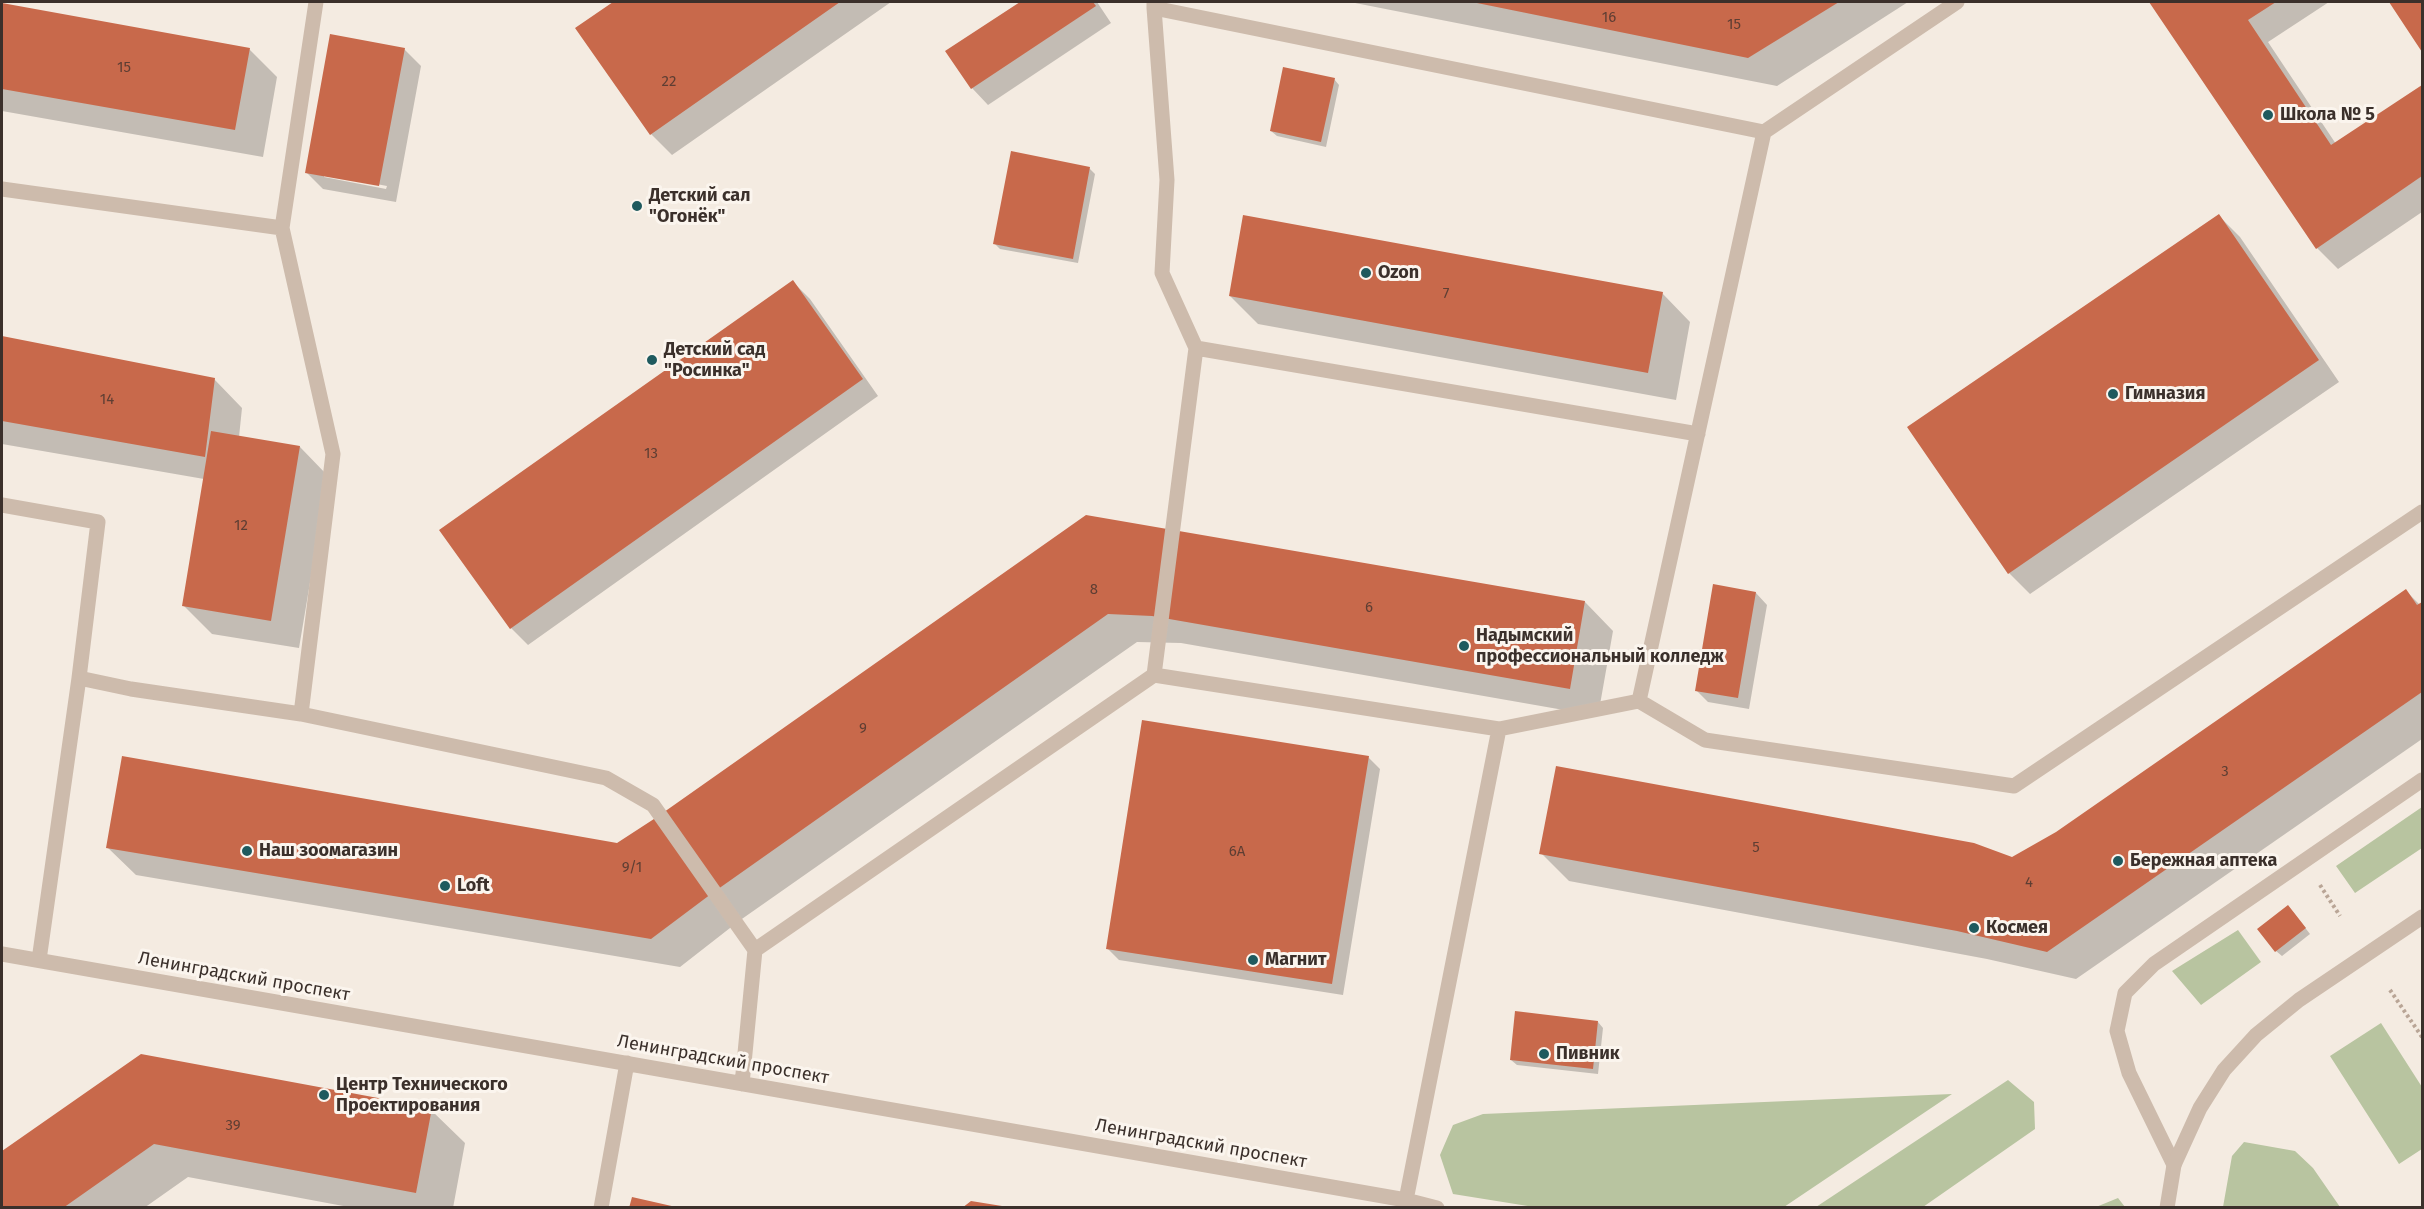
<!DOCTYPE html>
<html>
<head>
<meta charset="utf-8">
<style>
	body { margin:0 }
	#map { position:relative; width:2424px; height:1209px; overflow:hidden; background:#f4ebe1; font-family:"Fira Sans",sans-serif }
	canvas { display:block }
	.frame { position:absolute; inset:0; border:3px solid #3b302b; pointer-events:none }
</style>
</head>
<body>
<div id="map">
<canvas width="2424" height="1209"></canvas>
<div class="frame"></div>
</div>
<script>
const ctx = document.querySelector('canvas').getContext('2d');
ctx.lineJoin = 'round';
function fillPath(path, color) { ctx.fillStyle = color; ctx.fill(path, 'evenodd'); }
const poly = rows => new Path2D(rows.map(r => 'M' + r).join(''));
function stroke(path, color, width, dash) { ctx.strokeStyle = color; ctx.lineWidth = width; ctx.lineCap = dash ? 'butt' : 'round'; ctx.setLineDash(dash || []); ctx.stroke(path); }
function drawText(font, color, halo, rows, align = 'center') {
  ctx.font = font + ' "Fira Sans",sans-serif'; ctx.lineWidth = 6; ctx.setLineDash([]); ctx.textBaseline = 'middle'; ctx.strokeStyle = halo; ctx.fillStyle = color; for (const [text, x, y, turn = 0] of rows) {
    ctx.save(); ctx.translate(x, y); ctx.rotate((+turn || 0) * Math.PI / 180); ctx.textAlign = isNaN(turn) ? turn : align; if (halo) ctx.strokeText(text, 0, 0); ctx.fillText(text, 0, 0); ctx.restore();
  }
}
fillPath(poly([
	[2422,807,2422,848,2355,893,2336,866],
	[2238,930,2261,962,2201,1005,2172,971],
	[2381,1023,2422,1087,2422,1149,2399,1164,2330,1056],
	[2008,1080,2034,1102,2035,1129,1923,1207,1816,1207],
	[1952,1094,1784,1207,1534,1207,1453,1194,1440,1155,1453,1125,1483,1114],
	[2244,1142,2295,1151,2313,1168,2340,1207,2223,1207,2232,1156],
	[2118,1198,2125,1207,2096,1207]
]), '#b8c4a0');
fillPath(poly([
	[616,2,891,2,672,155,651,134,577,29],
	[1023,2,1097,2,1111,23,988,105,972,88,948,52],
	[1350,2,1908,2,1777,86],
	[2151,2,2329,2,2268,42,2336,144,2422,86,2422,212,2338,269,2317,248],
	[2391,2,2422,2,2422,49],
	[2,5,249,49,277,77,263,157,2,111],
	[404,49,421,66,396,202,323,189,306,172],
	[324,174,387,186,386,189,324,177],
	[1334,79,1339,85,1326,147,1277,136,1271,131],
	[1089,168,1095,174,1078,263,1000,249,995,244],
	[2219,216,2240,237,2339,382,2030,594,2009,573],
	[793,282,810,299,878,396,528,645,511,628],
	[1662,293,1690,322,1676,400,1258,324,1230,296],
	[2,338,214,379,242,408,239,437,300,447,328,476,299,648,212,634,184,606,204,479,2,444],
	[1086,516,1585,602,1613,631,1598,716,1181,643,1137,642,739,921,680,967,136,875,107,847,617,844,658,819],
	[1714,586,1756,593,1767,605,1749,709,1708,702,1696,690],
	[2406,591,2420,605,2422,603,2422,739,2076,979,1987,959,1569,881,1541,853,2013,859,2057,834],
	[1368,757,1380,769,1343,995,1119,960,1107,948],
	[2293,912,2310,934,2282,956,2276,951],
	[1598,1022,1603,1028,1598,1074,1517,1065,1511,1060],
	[141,1056,431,1110,465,1143,453,1208,354,1208,188,1177,144,1208,2,1208,2,1153]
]), '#0003');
fillPath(poly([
	[613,2,840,2,650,135,575,28],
	[1020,2,1093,2,1096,6,971,89,945,51],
	[1472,2,1839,2,1748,58],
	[2149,2,2276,2,2248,20,2331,145,2422,85,2422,176,2316,249],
	[2389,2,2422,2,2422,52],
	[2,3,250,48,235,130,2,89],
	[330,34,405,48,379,186,305,173],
	[1283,67,1335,78,1321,142,1270,131],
	[1011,151,1090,167,1073,259,993,244],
	[2219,214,2319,360,2008,574,1907,427],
	[1243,215,1663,292,1648,373,1229,296],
	[793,280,863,379,510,629,439,530],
	[2,336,215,378,205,457,2,421],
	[211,431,300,446,271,621,182,606],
	[1086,515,1585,601,1570,689,1152,616,1108,614,711,894,651,939,106,848,122,756,617,843,657,817],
	[1713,584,1756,592,1738,698,1695,691],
	[2406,589,2417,605,2422,602,2422,692,2047,952,1957,931,1539,854,1556,766,1974,843,2012,857,2056,832],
	[1142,720,1369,756,1332,984,1106,949],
	[2288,905,2306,928,2275,952,2257,929],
	[1515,1011,1598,1021,1593,1069,1510,1060],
	[141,1054,432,1108,416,1193,154,1144,63,1208,2,1208,2,1151],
	[632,1197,676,1207,675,1208,629,1208],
	[971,1201,1002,1206,1002,1208,962,1208]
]), '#c8694b');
stroke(poly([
	[2320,885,2340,916],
	[2390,990,2422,1037]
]), '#b9a596', 4, [3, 3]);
stroke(poly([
	[1154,2,1154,8,1764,132],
	[1154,8,1167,180,1162,273,1196,348,1698,434],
	[2,189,282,228],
	[2,505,98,522,79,678],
	[1154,675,1196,348],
	[1639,701,1705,740,2014,786,2422,512],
	[301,714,606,778,653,805,755,950],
	[2,954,1406,1200,1437,1208],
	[39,960,79,678,131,689,301,714,333,454,282,228,316,2],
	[742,1084,755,950,1154,675,1499,729],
	[2174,1165,2129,1073,2117,1031,2125,993,2154,964,2422,780],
	[1406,1200,1499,729,1639,701,1764,132,1957,2],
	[601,1208,627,1063]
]), '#cdbbac', 15);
stroke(poly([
	[2167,1208,2174,1165,2200,1108,2224,1070,2256,1035,2299,1000,2422,917]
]), '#cdbbac', 15);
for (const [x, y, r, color] of [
	[2268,115,6,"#1f5a5e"],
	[637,206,6,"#1f5a5e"],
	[1366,273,6,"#1f5a5e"],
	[652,360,6,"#1f5a5e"],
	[2113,394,6,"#1f5a5e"],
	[1464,646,6,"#1f5a5e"],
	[247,851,6,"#1f5a5e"],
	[2118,861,6,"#1f5a5e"],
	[445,886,6,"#1f5a5e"],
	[1974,928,6,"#1f5a5e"],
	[1253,960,6,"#1f5a5e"],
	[1544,1054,6,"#1f5a5e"],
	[324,1095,6,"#1f5a5e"]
]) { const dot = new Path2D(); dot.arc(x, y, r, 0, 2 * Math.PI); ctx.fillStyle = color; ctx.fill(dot); stroke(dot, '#fbf5ee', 2); }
drawText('15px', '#5e3e33', null, [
	["16",1609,18],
	["15",1734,25],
	["15",124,68],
	["22",669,82],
	["7",1446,294],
	["14",107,400],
	["13",651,454],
	["12",241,526],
	["8",1094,590],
	["6",1369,608],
	["9",863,729],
	["3",2225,772],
	["5",1756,848],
	["6А",1237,852],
	["9/1",632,868],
	["4",2029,883],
	["39",233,1126]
]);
drawText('bold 18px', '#3b302b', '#fbf5ee', [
	["Школа № 5",2280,115],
	["Детский сал",649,196],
	["\"Огонёк\"",649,217],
	["Ozon",1378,273],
	["Детский сад",664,350],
	["\"Росинка\"",664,371],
	["Гимназия",2125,394],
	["Надымский",1476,636],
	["профессиональный колледж",1476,657],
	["Наш зоомагазин",259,851],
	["Бережная аптека",2130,861],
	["Loft",457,886],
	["Космея",1986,928],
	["Магнит",1265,960],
	["Пивник",1556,1054],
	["Центр Технического",336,1085],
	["Проектирования",336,1106]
], 'left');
drawText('18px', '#3b302b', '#fbf5ee', [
	["Ленинградский проспект",244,977,10],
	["Ленинградский проспект",723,1060,10],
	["Ленинградский проспект",1201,1144,10]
]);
</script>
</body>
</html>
